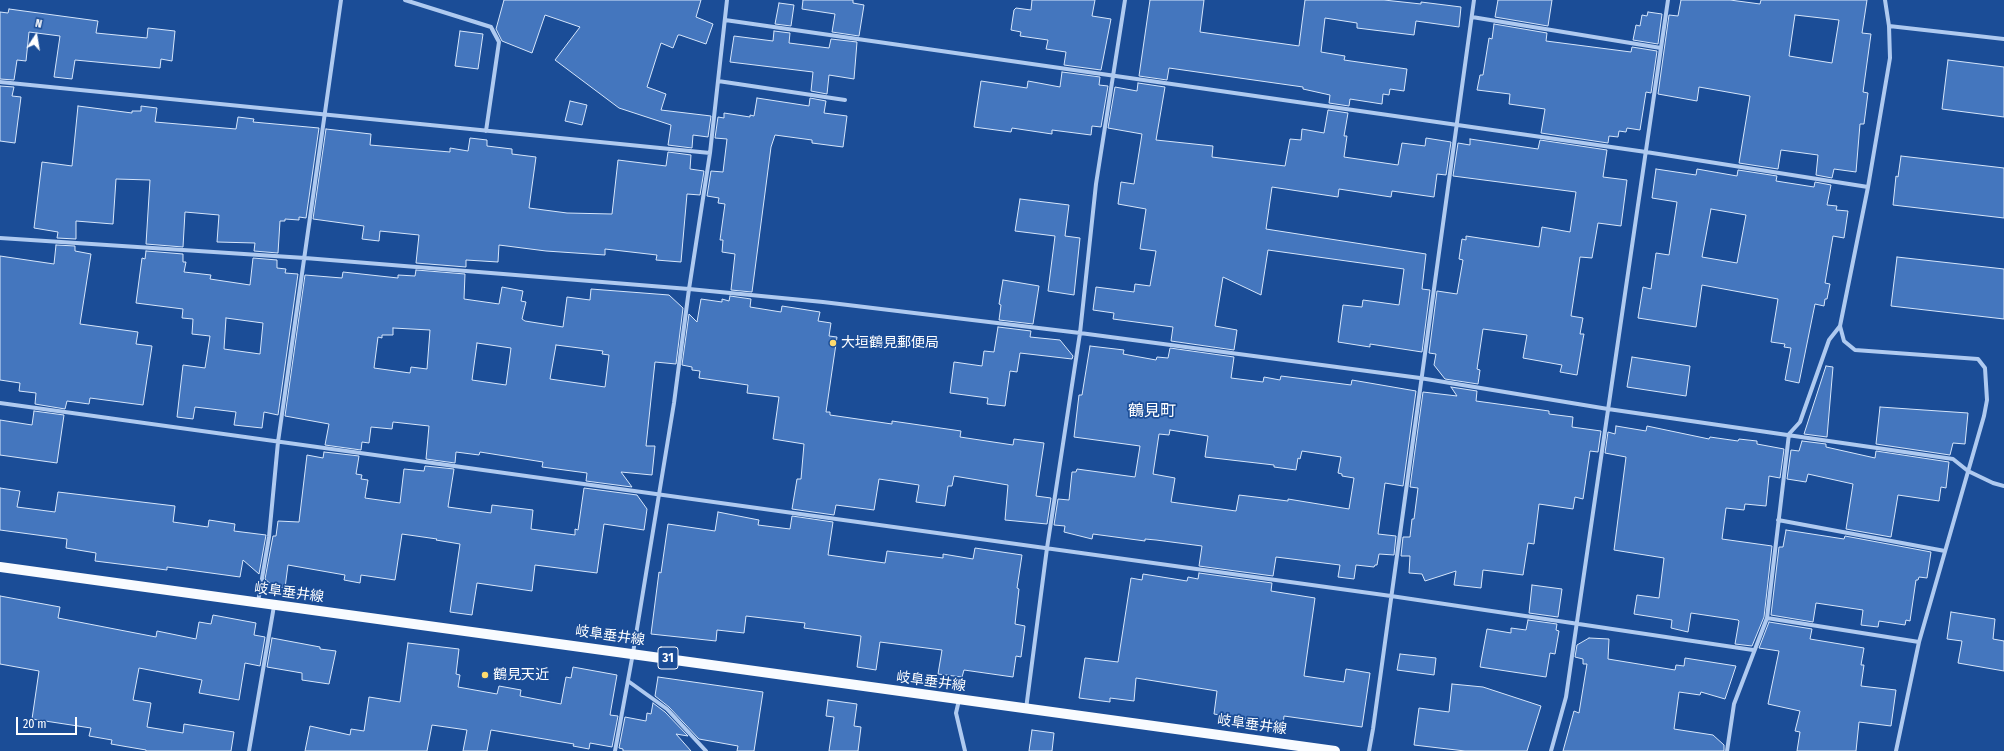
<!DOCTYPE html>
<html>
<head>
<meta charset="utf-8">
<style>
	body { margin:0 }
	#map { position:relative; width:2004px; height:751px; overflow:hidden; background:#1b4d97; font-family:"Fira Sans Condensed",sans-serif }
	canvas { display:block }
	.north { position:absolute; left:16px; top:16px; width:40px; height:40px; -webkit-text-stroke:3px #1b4d97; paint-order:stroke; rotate:12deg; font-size:11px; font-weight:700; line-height:16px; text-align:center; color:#fff }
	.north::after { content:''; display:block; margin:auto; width:14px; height:18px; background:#fff; clip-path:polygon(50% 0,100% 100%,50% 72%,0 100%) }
	.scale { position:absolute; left:16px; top:717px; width:61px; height:18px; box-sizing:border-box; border:2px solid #fff; border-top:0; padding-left:5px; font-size:12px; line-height:14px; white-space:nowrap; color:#fff; -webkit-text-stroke:3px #1b4d97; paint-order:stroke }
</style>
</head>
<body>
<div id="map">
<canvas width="2004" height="751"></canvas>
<div class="north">N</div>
<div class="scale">20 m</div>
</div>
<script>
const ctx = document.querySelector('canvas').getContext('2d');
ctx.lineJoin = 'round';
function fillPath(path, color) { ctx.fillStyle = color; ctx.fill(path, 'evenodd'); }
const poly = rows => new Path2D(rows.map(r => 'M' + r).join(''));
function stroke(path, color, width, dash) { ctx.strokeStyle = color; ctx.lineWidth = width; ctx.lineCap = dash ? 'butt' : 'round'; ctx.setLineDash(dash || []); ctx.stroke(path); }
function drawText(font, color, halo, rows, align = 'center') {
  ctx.font = font + ' "Fira Sans Condensed","Noto Sans JP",sans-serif'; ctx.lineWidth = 3.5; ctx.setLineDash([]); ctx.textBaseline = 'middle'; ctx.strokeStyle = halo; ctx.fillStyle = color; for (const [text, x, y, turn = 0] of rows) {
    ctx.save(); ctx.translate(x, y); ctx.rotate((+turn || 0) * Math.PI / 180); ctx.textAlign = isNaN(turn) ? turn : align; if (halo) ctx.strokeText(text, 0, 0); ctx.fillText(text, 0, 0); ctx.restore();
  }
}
const building = poly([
	[504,0,701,0,696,17,713,24,706,44,680,35,678,35,673,48,661,43,647,87,666,94,661,110,711,116,708,137,693,135,692,148,668,145,671,125,619,108,555,60,580,27,545,15,532,53,502,41,496,29,504,0],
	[803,0,853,0,853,3,864,5,859,36,832,32,835,14,802,9,803,0],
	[1032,0,1095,0,1092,16,1111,19,1101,70,1064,65,1066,52,1046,49,1048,40,1020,36,1021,32,1011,30,1014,10,1016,8,1031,10,1032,0],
	[1150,0,1204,0,1200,32,1299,46,1305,0,1384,0,1421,4,1421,2,1461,7,1459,27,1416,21,1414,35,1357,28,1357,23,1325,18,1321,52,1345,56,1344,60,1407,69,1404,91,1390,89,1389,95,1383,94,1382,104,1350,99,1349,106,1329,103,1330,95,1303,89,1303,87,1169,68,1167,80,1139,76,1150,0],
	[1498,0,1552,0,1548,26,1495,17,1498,0],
	[1681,0,1730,0,1760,4,1761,0,1867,0,1862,33,1871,34,1863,92,1868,93,1864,124,1860,124,1856,172,1834,169,1832,178,1816,175,1818,155,1781,150,1778,169,1739,163,1750,96,1699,87,1697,101,1658,94,1669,15,1678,16,1681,0],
	[1795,15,1839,20,1832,63,1789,56,1795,15],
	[779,3,794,5,791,26,775,24,779,3],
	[9,9,98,21,96,33,147,38,148,28,175,31,172,61,161,59,160,68,75,60,72,79,54,77,60,36,29,32,26,61,17,60,14,80,0,79,0,12,8,13,9,9],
	[1648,12,1662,14,1658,44,1633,40,1636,25,1640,26,1642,15,1647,16,1648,12],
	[1494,24,1547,33,1546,41,1631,52,1632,47,1657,51,1651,93,1646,92,1640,130,1627,128,1626,132,1619,131,1618,137,1609,136,1608,143,1541,133,1545,109,1509,104,1510,94,1477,90,1480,75,1483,75,1489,38,1492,39,1494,24],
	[460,31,483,34,478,69,455,66,460,31],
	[774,31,790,33,789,43,829,48,831,39,857,42,854,79,829,75,827,94,811,91,813,72,730,62,734,36,773,41,774,31],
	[1948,60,2004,67,2004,117,1942,109,1948,60],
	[1062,72,1100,77,1099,85,1108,86,1101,127,1092,126,1091,135,1052,130,1052,134,1012,128,1011,132,974,127,981,81,1027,88,1028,81,1060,87,1062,72],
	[1138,83,1165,87,1156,140,1213,146,1212,157,1285,166,1290,139,1301,140,1302,129,1324,133,1328,110,1348,113,1344,136,1347,136,1344,157,1398,165,1402,143,1425,146,1426,138,1451,142,1446,175,1437,174,1434,197,1392,191,1391,197,1339,189,1338,197,1272,187,1266,229,1426,254,1422,289,1430,290,1422,352,1370,344,1370,347,1338,342,1343,305,1362,307,1363,300,1399,305,1404,269,1268,250,1261,295,1223,277,1215,326,1237,330,1234,350,1171,341,1173,327,1113,319,1114,313,1093,310,1096,287,1134,292,1135,284,1150,286,1156,251,1140,249,1146,209,1118,204,1121,182,1134,184,1142,134,1108,128,1115,87,1137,91,1138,83],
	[0,86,14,87,12,96,21,97,15,143,0,141,0,86],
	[757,98,809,106,810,98,826,101,824,113,847,116,843,147,812,143,812,140,775,135,771,147,752,292,731,290,735,254,722,252,723,240,720,240,725,204,718,203,719,198,707,196,711,171,723,172,727,139,715,138,718,117,724,118,724,113,750,117,750,115,754,116,757,98],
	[570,101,587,105,582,125,565,121,570,101],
	[78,106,132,113,132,111,141,111,141,106,157,108,155,122,236,129,238,117,254,119,253,122,319,128,306,218,299,217,299,220,285,219,285,221,280,221,278,253,254,251,255,243,217,242,219,215,185,212,183,247,146,244,150,180,116,179,113,224,76,221,76,239,57,238,58,232,34,228,42,162,72,166,78,106],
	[326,129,371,134,370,145,450,152,450,148,468,151,470,138,487,140,487,146,512,149,512,154,536,157,529,208,567,213,612,214,618,160,666,166,668,152,691,155,690,169,704,171,700,195,687,194,681,262,656,260,657,255,605,249,605,255,546,251,499,245,498,262,466,260,466,267,416,263,419,235,380,231,379,241,362,239,364,226,313,219,326,129],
	[1470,139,1538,149,1540,140,1607,150,1603,177,1627,180,1621,226,1598,223,1592,258,1580,257,1571,316,1583,318,1580,334,1584,334,1583,339,1577,375,1560,372,1562,365,1523,358,1527,335,1483,329,1477,369,1480,370,1478,384,1445,379,1434,365,1436,354,1429,353,1437,291,1457,294,1463,260,1459,259,1462,239,1466,240,1466,236,1539,247,1542,227,1570,232,1576,192,1453,176,1458,143,1470,145,1470,139],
	[1901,156,2004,168,2004,218,1893,205,1896,176,1898,177,1901,156],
	[1656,169,1696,175,1697,169,1737,176,1738,170,1777,176,1776,181,1814,187,1815,182,1831,185,1827,205,1837,206,1836,210,1848,211,1844,238,1833,236,1825,283,1830,284,1827,299,1825,299,1824,306,1815,304,1799,383,1785,380,1791,348,1784,347,1785,344,1771,342,1778,299,1702,285,1696,327,1638,318,1643,287,1651,289,1656,253,1669,255,1677,202,1652,198,1656,169],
	[1711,209,1746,215,1737,263,1702,257,1711,209],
	[1020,199,1069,205,1065,236,1080,238,1074,295,1048,291,1055,236,1015,231,1020,199],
	[56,245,75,246,75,251,91,254,80,324,138,332,136,344,152,346,143,405,90,398,89,404,67,401,65,409,35,404,36,393,19,391,20,383,0,380,0,256,54,264,56,245],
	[146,251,183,254,183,262,186,262,184,272,211,275,210,279,250,285,253,258,277,260,277,268,286,269,285,273,298,274,278,415,264,412,262,428,234,425,236,412,195,407,193,419,177,417,183,365,205,368,210,336,192,334,193,319,182,318,183,309,136,303,142,258,145,259,146,251],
	[226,318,263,323,260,354,224,349,226,318],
	[1897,257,2004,269,2004,319,1891,306,1897,257],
	[416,270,465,274,464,299,499,304,502,287,523,291,521,301,526,302,522,319,525,321,563,327,567,297,590,300,591,289,669,295,683,308,676,364,655,362,646,446,655,446,652,475,621,472,632,487,586,481,587,473,542,467,543,462,480,452,479,455,456,452,455,463,426,459,429,426,393,422,392,429,371,427,369,443,362,442,361,450,325,445,329,424,285,416,305,275,342,278,343,272,398,278,398,275,415,276,416,270],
	[393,328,430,330,427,369,411,367,410,373,374,368,378,337,382,338,382,335,393,335,393,328],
	[477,343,511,348,506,385,472,380,477,343],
	[556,345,603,351,602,354,609,355,605,387,550,379,556,345],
	[1003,280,1039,286,1033,324,999,320,1001,305,999,304,1003,280],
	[730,296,751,299,750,307,781,312,782,306,820,312,818,321,831,323,829,336,837,337,826,412,830,412,830,415,892,424,892,421,961,431,960,437,1013,445,1014,439,1044,443,1036,496,1051,498,1047,524,1005,520,1008,485,954,476,952,486,948,486,945,506,916,502,919,485,879,479,874,510,836,505,834,515,792,509,797,479,801,479,804,444,773,439,779,397,747,393,748,385,699,378,700,371,692,370,692,367,682,365,689,314,697,322,701,299,722,302,722,299,729,301,730,296],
	[998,327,1031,331,1030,337,1060,340,1073,356,1072,359,1020,353,1017,372,1010,371,1005,406,987,404,988,398,950,393,954,362,982,366,984,351,994,352,998,327],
	[1090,346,1124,350,1123,354,1156,360,1157,357,1168,358,1170,348,1234,357,1231,378,1263,382,1264,377,1280,380,1281,376,1351,385,1352,380,1416,391,1403,486,1385,483,1378,534,1396,536,1394,555,1379,554,1377,565,1375,565,1374,567,1356,565,1354,579,1338,577,1340,565,1276,557,1273,576,1199,566,1202,546,1156,540,1145,539,1145,541,1093,534,1092,539,1064,532,1065,526,1054,525,1058,499,1069,500,1072,472,1076,472,1077,469,1135,477,1140,446,1074,437,1079,395,1082,395,1090,346],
	[1170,430,1208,436,1205,457,1274,465,1274,467,1296,470,1298,458,1300,459,1302,451,1341,457,1338,473,1342,474,1342,476,1354,478,1349,509,1288,499,1288,501,1239,495,1236,511,1171,502,1175,478,1153,474,1159,434,1169,435,1170,430],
	[1632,357,1690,366,1686,396,1627,387,1632,357],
	[1826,366,1833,367,1827,437,1804,434,1826,366],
	[1451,387,1477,391,1476,401,1549,411,1549,414,1573,417,1572,427,1601,431,1598,452,1590,451,1583,499,1575,497,1573,509,1539,504,1534,544,1528,543,1523,575,1483,570,1481,588,1454,585,1456,571,1425,581,1422,574,1409,573,1410,556,1401,556,1403,537,1410,537,1412,519,1414,519,1418,488,1410,487,1423,392,1457,396,1451,387],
	[1880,407,1968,413,1965,444,1953,443,1950,455,1876,444,1880,407],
	[34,411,64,415,57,463,0,455,0,420,32,425,34,411],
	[1616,426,1646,431,1647,426,1709,439,1710,437,1738,441,1739,439,1757,441,1757,444,1784,449,1780,478,1769,476,1766,506,1745,504,1744,510,1726,508,1722,539,1772,546,1764,617,1752,646,1735,644,1739,621,1738,620,1691,613,1688,632,1671,628,1672,620,1634,614,1637,595,1659,598,1664,558,1614,550,1626,457,1605,453,1608,432,1615,434,1616,426],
	[1802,441,1826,444,1826,447,1875,458,1876,451,1949,462,1946,488,1941,487,1939,501,1898,495,1891,537,1846,529,1853,484,1808,474,1806,482,1787,479,1791,450,1799,451,1802,441],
	[324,452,359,456,356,474,362,475,361,479,368,480,365,498,400,503,404,469,424,471,425,466,454,469,448,507,491,513,492,505,533,510,531,529,575,535,575,529,578,530,584,488,637,495,647,509,644,530,604,524,597,573,535,565,532,591,477,583,472,615,450,612,460,544,436,540,437,539,402,534,395,580,361,575,360,583,344,580,345,575,288,565,285,588,273,586,265,579,273,536,276,536,278,521,299,522,307,455,323,458,324,452],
	[0,488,20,491,17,507,55,512,58,492,175,506,173,522,208,527,209,520,235,524,234,531,266,535,259,574,243,560,240,577,167,567,167,570,95,561,96,553,66,548,67,539,0,530,0,488],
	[718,512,759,520,758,525,790,529,792,516,833,522,828,555,885,563,887,551,943,558,943,554,973,559,975,548,1022,555,1017,588,1019,589,1015,624,1025,626,1021,657,1016,656,1013,677,964,670,962,677,938,674,942,650,880,642,876,670,857,667,861,636,804,628,805,623,746,616,744,633,717,630,716,641,651,634,659,572,661,573,668,524,715,531,718,512],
	[1786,530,1844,539,1845,536,1931,552,1927,578,1919,577,1918,580,1916,580,1910,621,1906,620,1905,625,1879,621,1878,627,1861,625,1863,610,1816,603,1813,622,1771,615,1779,547,1783,547,1786,530],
	[1199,573,1272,583,1271,591,1315,598,1304,676,1344,682,1346,669,1370,673,1362,727,1284,716,1283,725,1214,714,1217,691,1136,678,1134,701,1110,698,1110,702,1079,698,1085,658,1118,662,1131,578,1142,580,1143,574,1187,581,1188,577,1198,579,1199,573],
	[1532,585,1562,589,1558,617,1529,613,1532,585],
	[0,596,60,607,58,618,156,637,157,631,196,639,199,622,211,624,213,615,256,623,254,635,265,637,260,666,245,663,239,700,199,693,202,680,139,668,133,700,151,703,147,727,183,733,184,724,234,732,231,751,146,751,146,750,111,744,112,740,89,736,91,728,32,719,39,671,0,664,0,596],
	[1951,612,1995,619,1993,639,2004,641,2004,671,1958,663,1962,641,1947,639,1951,612],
	[1528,620,1557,624,1556,630,1559,631,1555,654,1550,653,1546,677,1480,667,1487,629,1511,633,1511,628,1526,630,1528,620],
	[1769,622,1812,629,1810,639,1864,648,1861,665,1864,665,1861,686,1896,690,1891,726,1859,722,1856,751,1797,751,1800,732,1795,731,1800,711,1768,704,1779,651,1759,648,1769,622],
	[272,638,320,647,320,649,336,651,329,684,302,680,302,673,267,667,272,638],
	[1589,638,1609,639,1608,659,1675,670,1676,665,1684,666,1685,658,1736,666,1725,699,1701,692,1700,695,1679,692,1674,729,1713,735,1724,745,1724,751,1563,751,1574,711,1579,713,1587,664,1583,664,1583,659,1575,657,1577,645,1589,638],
	[408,643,459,649,456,674,460,675,458,687,497,694,499,686,521,690,520,696,561,704,566,677,571,678,573,667,617,675,610,715,618,716,612,747,590,743,589,749,573,746,574,744,491,730,487,751,463,751,467,730,432,725,427,751,305,751,310,726,350,735,351,729,364,731,369,697,400,702,408,643],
	[1400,654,1436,658,1434,675,1397,670,1400,654],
	[658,677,763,692,754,751,737,751,738,746,699,739,669,707,655,696,658,677],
	[1452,684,1483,687,1541,706,1527,751,1465,751,1414,745,1419,708,1449,712,1452,684],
	[828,700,857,704,854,726,861,727,858,751,829,751,834,717,826,716,828,700],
	[653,703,665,712,688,736,676,734,691,751,623,751,623,749,619,748,625,717,646,721,647,713,651,714,653,703],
	[1032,730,1054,733,1052,751,1029,751,1032,730]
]);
fillPath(building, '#4476be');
stroke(building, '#d6e6fb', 1);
stroke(poly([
	[405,0,491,27,499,42,486,131],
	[1472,17,1661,48],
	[725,20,1646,152,1868,187],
	[1889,26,2004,39],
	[718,81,845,100],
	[0,82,710,153],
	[0,238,305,258,689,289,823,302,1080,333,1420,378,1608,409,1953,459,1968,471,1993,483,2004,486],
	[1840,326,1844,341,1855,350,1978,359,1985,368,1987,400,1984,416,1919,642,1896,751],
	[0,403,1391,596,1753,650],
	[1778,520,1945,551],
	[258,602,269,537,278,442,341,0],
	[1767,618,1919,642],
	[628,681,667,709,706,751],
	[959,700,956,713,965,751],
	[1026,709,1047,548,1080,333,1096,184,1125,0],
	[249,751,274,606],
	[615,751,633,653,674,403,689,289,710,153,727,0],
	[1369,751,1373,729,1474,0],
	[1551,751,1566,697,1668,0],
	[1727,751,1734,704,1767,618,1789,434,1800,422,1829,340,1840,326,1868,187,1890,58,1889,26,1885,0]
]), '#afcaf0', 4);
stroke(poly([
	[0,567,1335,751]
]), '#f8fbff', 10);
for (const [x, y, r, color] of [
	[833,343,4,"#ffdb6e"],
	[485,675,4,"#ffdb6e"]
]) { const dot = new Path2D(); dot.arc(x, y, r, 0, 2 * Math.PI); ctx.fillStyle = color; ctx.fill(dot); stroke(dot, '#1b4d97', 1.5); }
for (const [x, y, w] of [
	[668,658,20]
]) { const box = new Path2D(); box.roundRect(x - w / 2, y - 11, w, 22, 3); ctx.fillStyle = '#1b4d97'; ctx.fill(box); stroke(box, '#fff', 1); }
drawText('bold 13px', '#fff', null, [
	["31",668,658]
]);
drawText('14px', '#fff', '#1b4d97', [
	["大垣鶴見郵便局",841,343],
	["鶴見天近",493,675]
], 'left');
drawText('14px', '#fff', '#1b4d97', [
	["岐阜垂井線",289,593,8],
	["岐阜垂井線",610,636,8],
	["岐阜垂井線",931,682,8],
	["岐阜垂井線",1252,725,8]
]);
drawText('16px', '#fff', '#1b4d97', [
	["鶴見町",1152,412]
]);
</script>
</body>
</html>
